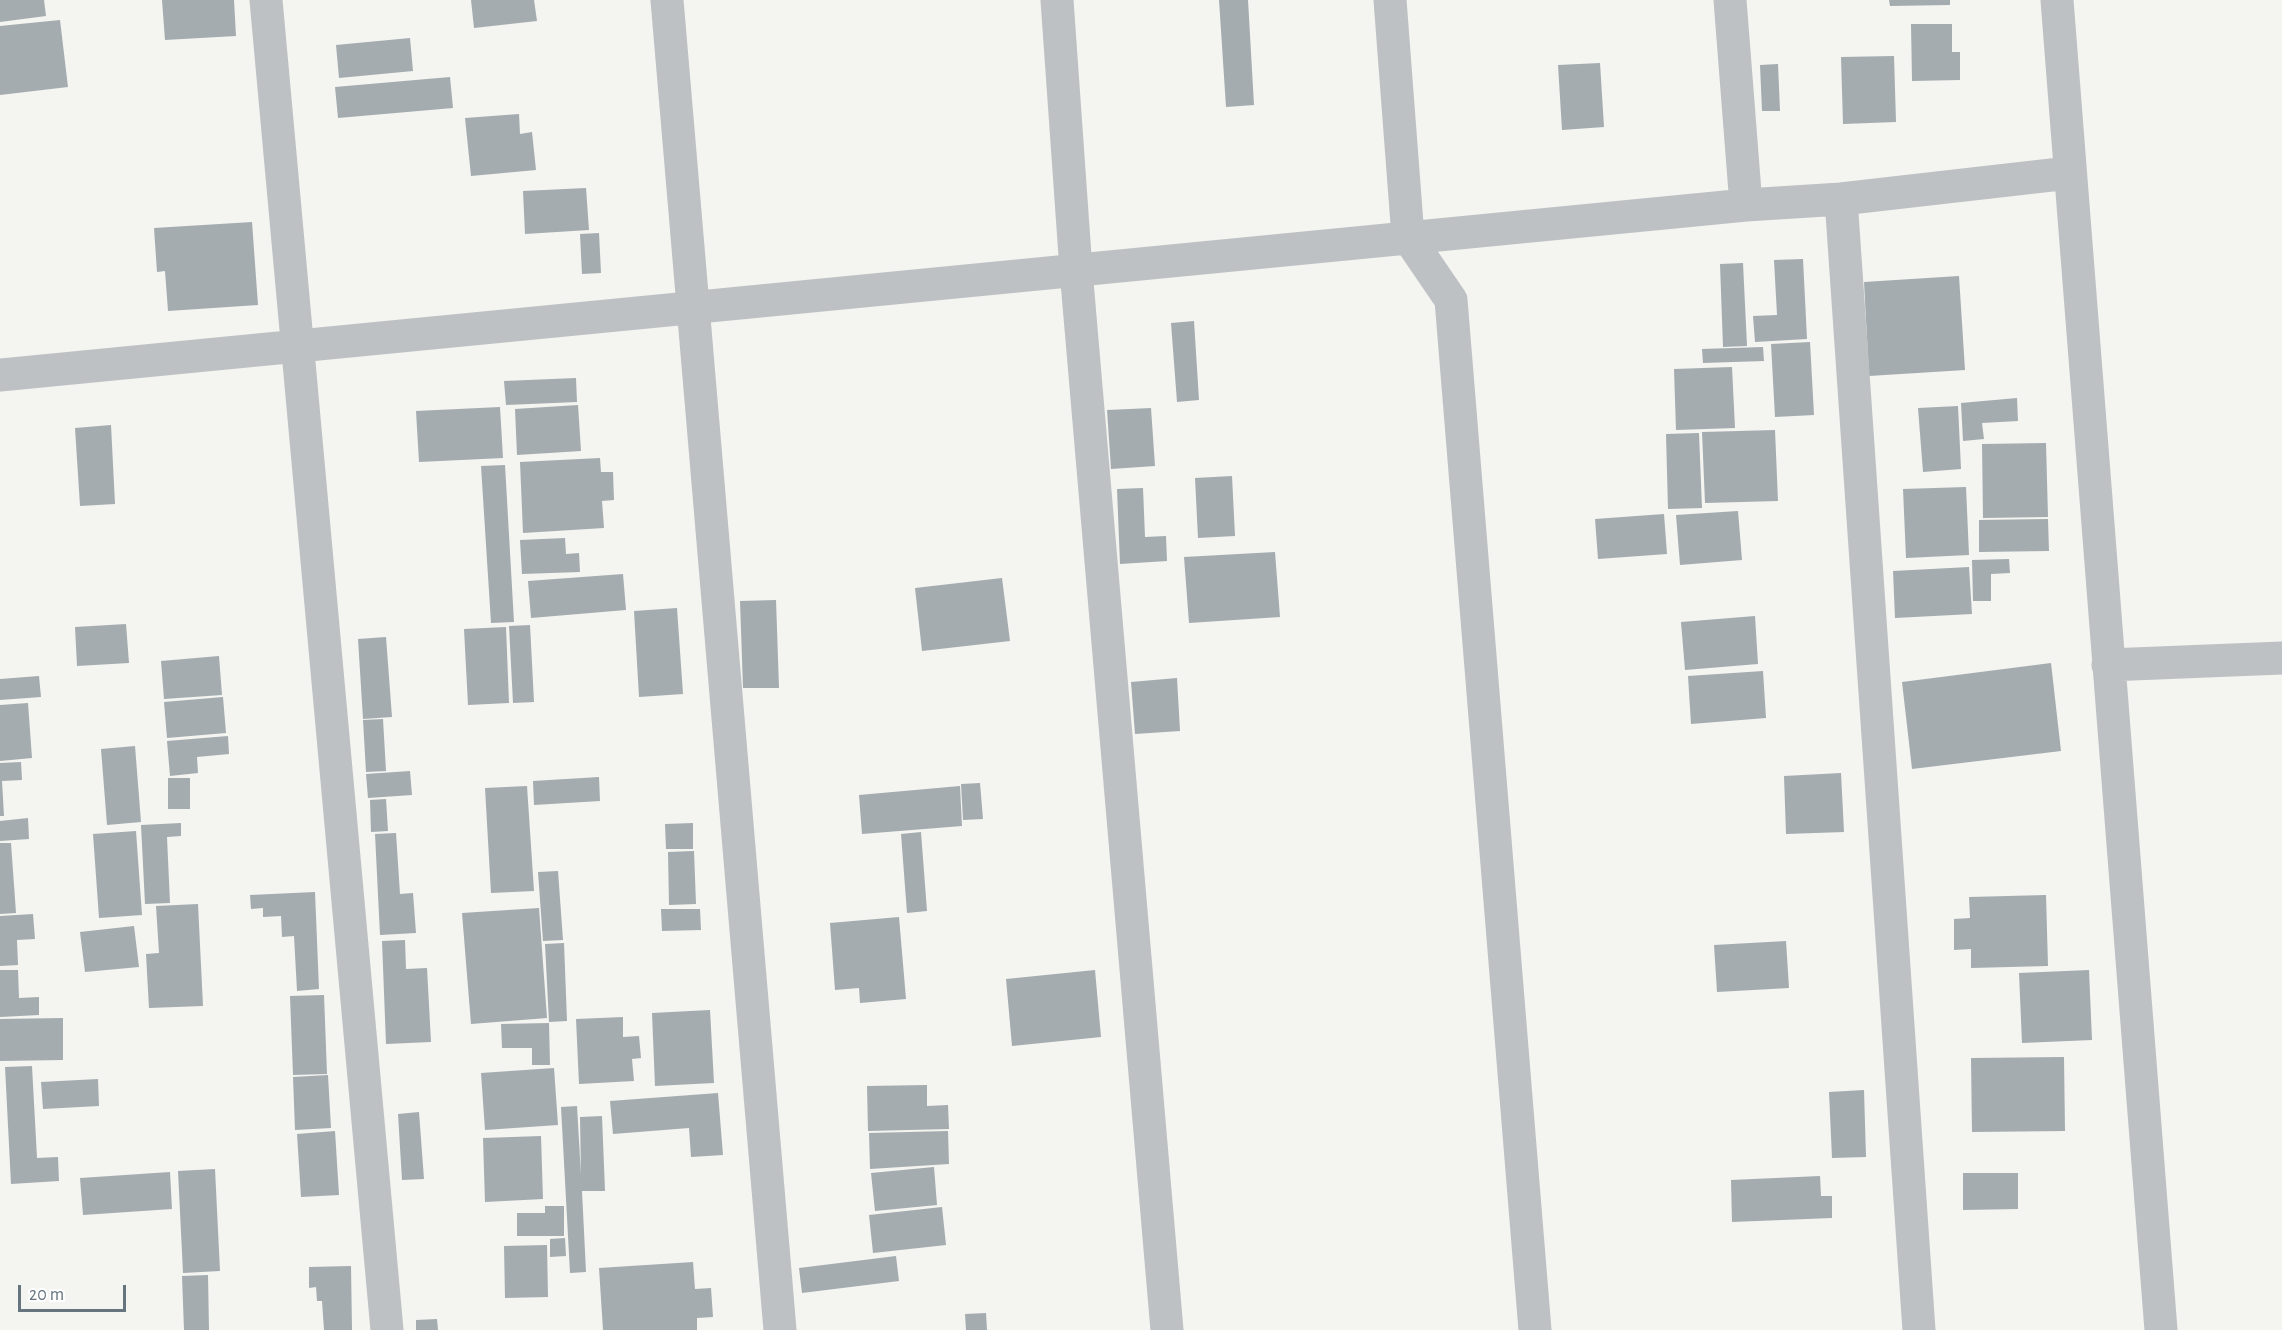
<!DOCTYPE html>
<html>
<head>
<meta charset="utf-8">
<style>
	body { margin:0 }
	#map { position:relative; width:2282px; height:1330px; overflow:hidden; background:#f4f4f0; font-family:"Alegreya Sans",sans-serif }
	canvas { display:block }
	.scale { position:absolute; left:18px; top:1285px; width:108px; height:27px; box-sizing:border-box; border:3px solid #66747e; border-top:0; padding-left:8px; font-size:18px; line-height:21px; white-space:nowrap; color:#66747e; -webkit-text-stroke:4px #fff; paint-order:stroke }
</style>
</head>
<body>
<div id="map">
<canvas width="2282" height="1330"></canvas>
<div class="scale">20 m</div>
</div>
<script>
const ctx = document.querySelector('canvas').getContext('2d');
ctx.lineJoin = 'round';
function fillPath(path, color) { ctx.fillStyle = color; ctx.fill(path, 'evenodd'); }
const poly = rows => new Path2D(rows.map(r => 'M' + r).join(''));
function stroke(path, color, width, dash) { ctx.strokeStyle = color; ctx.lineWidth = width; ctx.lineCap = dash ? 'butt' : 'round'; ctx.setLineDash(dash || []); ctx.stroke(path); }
fillPath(poly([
	[0,0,44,0,46,16,0,22],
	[162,0,234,0,236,36,165,40],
	[471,0,534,0,537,21,474,28],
	[1219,0,1248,0,1254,105,1226,107],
	[1889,0,1950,0,1950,5,1890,6],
	[60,20,68,87,0,95,0,26],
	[1911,24,1952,24,1952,52,1960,52,1960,80,1912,81],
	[410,38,413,71,339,78,336,45],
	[1894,56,1896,122,1843,124,1841,57],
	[1600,63,1604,127,1562,130,1558,65],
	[1778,64,1780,111,1762,111,1760,65],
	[450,77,453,108,338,118,335,87],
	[519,114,520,134,532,132,536,170,471,176,465,118],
	[586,188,589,230,525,234,523,191],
	[252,222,258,305,168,311,165,271,157,272,154,228],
	[599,233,601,273,582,274,580,234],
	[1803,259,1807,339,1755,342,1753,316,1777,315,1774,260],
	[1743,263,1747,346,1723,347,1720,264],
	[1959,276,1965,370,1869,376,1864,282],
	[1194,321,1199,400,1177,402,1171,323],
	[1810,342,1814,415,1775,417,1771,344],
	[1763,347,1764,361,1703,363,1702,349],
	[1732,367,1735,428,1676,430,1674,369],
	[576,378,577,402,506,405,504,381],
	[2017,398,2018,421,1982,423,1984,439,1963,441,1961,403],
	[578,405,581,451,517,455,515,409],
	[1958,406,1961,469,1923,472,1918,408],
	[500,407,503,458,419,462,416,411],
	[1151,408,1155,466,1111,469,1107,410],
	[111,425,115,504,80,506,75,428],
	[1775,430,1778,501,1705,503,1702,432],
	[1699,433,1702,508,1668,509,1666,434],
	[2046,443,2048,517,1983,518,1982,444],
	[600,458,601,472,613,472,614,500,602,501,604,528,523,533,520,462],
	[505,465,514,622,491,623,481,466],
	[1232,476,1235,536,1198,538,1195,478],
	[1966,487,1969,555,1906,558,1903,489],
	[1143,488,1145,537,1166,536,1167,561,1120,564,1117,489],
	[1738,511,1742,560,1680,565,1676,515],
	[1664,514,1667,554,1598,559,1595,519],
	[2048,519,2049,551,1979,552,1979,520],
	[565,538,566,554,579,553,580,572,522,574,520,540],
	[1275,552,1280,617,1189,623,1184,557],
	[2009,559,2010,573,1991,574,1991,601,1973,601,1972,560],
	[1969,567,1972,614,1895,618,1893,571],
	[623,574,626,610,531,618,528,581],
	[1002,578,1010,641,922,651,915,588],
	[776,600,779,688,743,688,740,601],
	[677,608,683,694,639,697,634,611],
	[1755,616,1758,664,1685,670,1681,622],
	[126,624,129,663,77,666,75,627],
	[530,625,534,702,513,703,509,626],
	[506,627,509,703,468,705,464,629],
	[386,637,392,717,363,719,358,639],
	[219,656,222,695,164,699,161,661],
	[2051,663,2061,751,1912,769,1902,682],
	[1763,671,1766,718,1691,724,1688,676],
	[39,676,41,697,0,700,0,679],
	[1177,678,1180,731,1135,734,1131,682],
	[223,697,226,733,167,738,164,702],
	[28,703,32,758,0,761,0,705],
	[383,719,386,771,366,772,363,720],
	[228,736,229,754,197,757,198,773,170,776,167,741],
	[135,746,141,822,107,825,101,749],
	[21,762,22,780,2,781,4,816,0,816,0,763],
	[410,771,412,795,368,798,366,774],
	[1841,773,1844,832,1786,834,1784,776],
	[599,777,600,801,534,805,533,781],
	[168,778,190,778,190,809,168,809],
	[980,783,983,819,963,820,961,784],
	[527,786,534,891,491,893,485,788],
	[960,786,962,826,862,834,859,795],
	[386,799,388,831,371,832,370,800],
	[28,818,29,839,0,841,0,821],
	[181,823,181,836,167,837,170,903,145,904,141,825],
	[693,823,693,849,666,849,665,824],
	[136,831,142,915,99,918,93,834],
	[921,832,927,911,907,913,901,834],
	[396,833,400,894,413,893,416,933,380,935,375,834],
	[0,843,11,843,16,913,0,914],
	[694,851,696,904,669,905,668,852],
	[558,871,563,940,543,941,538,872],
	[315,892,319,989,297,991,294,936,282,937,281,916,263,917,263,908,251,909,250,895],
	[2046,895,2048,966,1971,968,1971,949,1954,950,1954,919,1970,918,1969,897],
	[198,904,203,1006,149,1008,146,954,159,953,156,906],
	[539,908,547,1018,471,1024,462,913],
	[661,909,700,909,701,930,662,931],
	[33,914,35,939,17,940,18,965,0,966,0,916],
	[899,917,906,999,860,1003,859,988,835,990,830,923],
	[134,926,139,967,85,972,80,932],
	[405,940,406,969,427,968,431,1042,386,1044,382,941],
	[1786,941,1789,988,1717,992,1714,945],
	[564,943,567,1021,549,1022,545,944],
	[0,970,18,970,19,998,39,997,39,1015,0,1017],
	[1095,970,1101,1037,1012,1046,1006,979],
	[2089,970,2092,1040,2022,1043,2019,973],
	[324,995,327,1074,293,1075,290,996],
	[710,1010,714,1083,655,1086,652,1013],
	[623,1017,623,1037,639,1036,641,1058,632,1059,634,1081,579,1084,576,1019],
	[63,1018,63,1060,0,1061,0,1019],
	[549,1023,550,1065,532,1065,532,1048,502,1048,501,1024],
	[2064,1057,2065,1131,1972,1132,1971,1058],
	[32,1066,37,1158,58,1157,59,1181,11,1184,5,1067],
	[554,1068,558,1125,485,1130,481,1073],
	[328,1075,331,1128,295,1130,293,1077],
	[98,1079,99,1106,43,1109,41,1082],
	[927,1085,927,1106,948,1105,949,1129,868,1131,867,1086],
	[1864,1090,1866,1157,1832,1158,1829,1092],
	[718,1093,723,1155,691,1157,689,1128,613,1134,610,1101],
	[577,1106,581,1175,580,1117,602,1116,605,1191,582,1191,586,1272,570,1273,561,1107],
	[419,1112,424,1179,402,1180,398,1114],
	[335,1131,339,1195,301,1197,297,1134],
	[948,1131,949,1164,870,1169,869,1133],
	[541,1136,543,1199,485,1202,483,1138],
	[934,1167,937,1205,875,1211,871,1173],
	[215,1169,220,1271,183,1273,178,1171],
	[170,1172,172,1209,83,1215,80,1178],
	[1963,1173,2018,1173,2018,1209,1963,1210],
	[1820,1176,1821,1196,1832,1196,1832,1218,1732,1222,1731,1180],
	[545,1206,564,1206,564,1236,517,1236,517,1213,545,1213],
	[942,1207,946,1245,873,1253,869,1215],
	[565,1238,566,1256,550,1257,550,1239],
	[547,1245,548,1297,505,1298,504,1246],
	[896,1256,899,1281,802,1293,799,1268],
	[693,1262,695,1289,711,1288,713,1317,697,1318,697,1330,603,1330,599,1268],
	[351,1266,352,1330,324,1330,322,1301,317,1301,316,1287,309,1288,309,1267],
	[208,1275,209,1330,184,1330,182,1276],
	[986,1313,987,1330,966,1330,965,1314],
	[437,1319,438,1330,416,1330,416,1320]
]), '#a4acb0');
stroke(poly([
	[266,0,387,1330],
	[667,0,780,1330],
	[1057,0,1076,270,1167,1330],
	[1390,0,1408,237,1451,300,1535,1330],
	[1730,0,1746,205],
	[2057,0,2161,1330],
	[1841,199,1919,1330],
	[0,375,1746,205,1841,199,2069,173],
	[2108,665,2282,658]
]), '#bdc1c4', 33);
</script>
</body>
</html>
